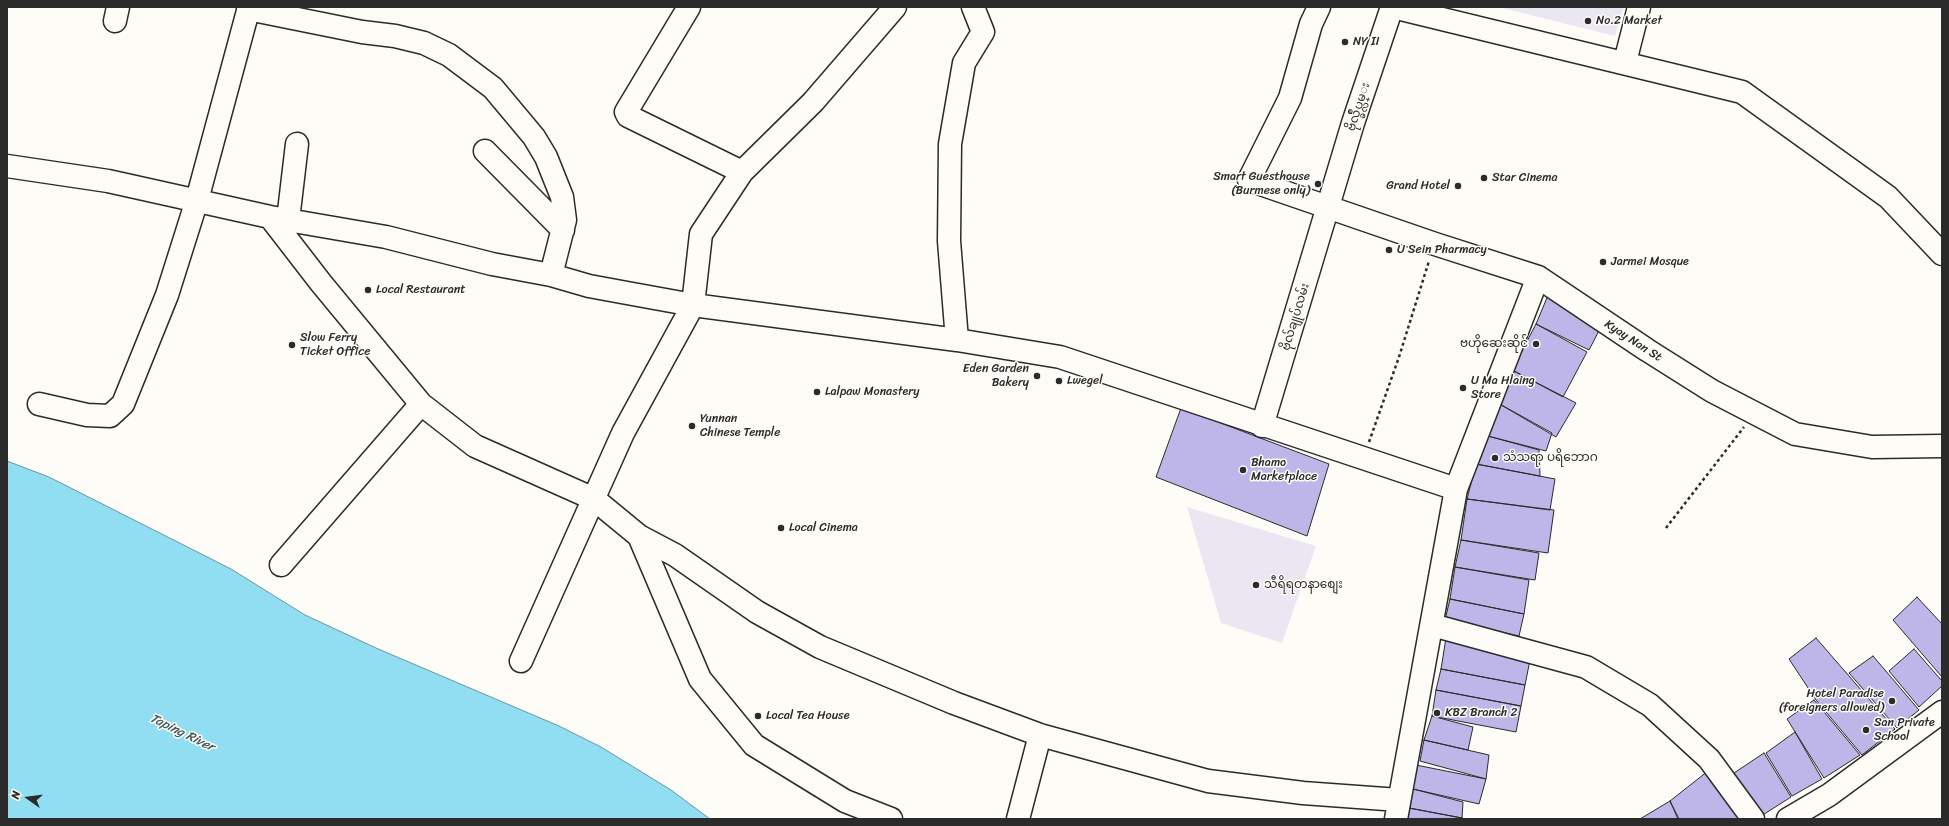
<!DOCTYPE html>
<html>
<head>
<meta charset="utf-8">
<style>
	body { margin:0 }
	#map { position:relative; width:1949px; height:826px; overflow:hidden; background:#fdfcf7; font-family:Sriracha,sans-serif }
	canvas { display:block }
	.frame { position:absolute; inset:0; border:8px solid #2b2b2b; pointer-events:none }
	.north { position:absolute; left:8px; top:778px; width:40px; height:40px; -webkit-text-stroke:3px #fdfcf7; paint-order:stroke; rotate:284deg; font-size:11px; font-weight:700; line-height:16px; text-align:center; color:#2b2b2b }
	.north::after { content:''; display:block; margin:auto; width:14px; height:18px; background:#2b2b2b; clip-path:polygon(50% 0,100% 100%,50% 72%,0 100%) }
</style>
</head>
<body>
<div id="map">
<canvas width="1949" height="826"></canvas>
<div class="frame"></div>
<div class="north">N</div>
</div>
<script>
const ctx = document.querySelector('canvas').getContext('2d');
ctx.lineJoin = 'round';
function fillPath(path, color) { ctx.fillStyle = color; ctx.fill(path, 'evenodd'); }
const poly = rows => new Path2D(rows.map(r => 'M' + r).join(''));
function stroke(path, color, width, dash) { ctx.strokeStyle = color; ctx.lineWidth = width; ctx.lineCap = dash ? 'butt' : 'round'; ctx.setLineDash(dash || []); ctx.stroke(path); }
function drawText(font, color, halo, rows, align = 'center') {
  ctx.font = font + ' Sriracha,"Noto Sans Myanmar",sans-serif'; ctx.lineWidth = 3; ctx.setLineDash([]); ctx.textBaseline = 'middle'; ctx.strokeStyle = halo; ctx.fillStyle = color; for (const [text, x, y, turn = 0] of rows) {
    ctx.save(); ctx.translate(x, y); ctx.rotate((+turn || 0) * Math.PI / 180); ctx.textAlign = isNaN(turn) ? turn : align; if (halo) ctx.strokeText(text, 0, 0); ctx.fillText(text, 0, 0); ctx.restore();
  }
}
fillPath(poly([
	[1498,7,1624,7,1615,36],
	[1187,507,1316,546,1282,643,1221,623]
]), '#eae7f2');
const water = poly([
	[7,461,49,477,231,569,305,615,376,648,559,726,601,747,671,790,710,819,7,819,7,461]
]);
fillPath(water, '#91def2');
stroke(water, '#6896a2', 1);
const building = poly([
	[1549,293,1603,323,1589,350,1536,324,1549,293],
	[1536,324,1587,352,1563,397,1512,370,1536,324],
	[1512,370,1576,403,1556,437,1496,402,1512,370],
	[1496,402,1552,433,1546,451,1484,435,1496,402],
	[1181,408,1329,464,1307,536,1156,477,1181,408],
	[1484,435,1539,450,1540,476,1476,464,1484,435],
	[1476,464,1555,479,1550,510,1467,499,1476,464],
	[1467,499,1554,510,1548,553,1461,540,1467,499],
	[1461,540,1539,553,1535,580,1455,567,1461,540],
	[1455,567,1529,580,1524,614,1450,599,1455,567],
	[1917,597,1942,624,1942,677,1893,620,1917,597],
	[1450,599,1524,614,1519,636,1445,620,1450,599],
	[1446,638,1531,655,1525,685,1441,669,1446,638],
	[1816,638,1895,729,1862,755,1816,700,1789,659,1816,638],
	[1914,649,1942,681,1942,686,1919,707,1889,671,1914,649],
	[1873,656,1919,710,1897,728,1849,673,1873,656],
	[1441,669,1525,685,1521,706,1436,690,1441,669],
	[1436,690,1521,706,1516,732,1432,716,1436,690],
	[1814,700,1860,755,1824,778,1787,719,1814,700],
	[1432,716,1473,727,1468,750,1424,740,1432,716],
	[1795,732,1822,779,1792,796,1766,753,1795,732],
	[1424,740,1489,755,1486,779,1420,761,1424,740],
	[1764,753,1791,797,1758,818,1731,775,1764,753],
	[1416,765,1486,779,1479,804,1413,789,1416,765],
	[1708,771,1743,819,1679,819,1670,801,1708,771],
	[1413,789,1463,802,1462,818,1409,808,1413,789],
	[1670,801,1678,819,1640,819,1670,801],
	[1409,808,1462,818,1466,819,1408,819,1409,808]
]);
fillPath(building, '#beb6e8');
stroke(building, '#2b2b2b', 1);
const minor = poly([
	[689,7,626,112,628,116,742,172],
	[1319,7,1311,24,1290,98,1249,180,1435,244,1538,277,1647,350,1712,391,1795,434,1872,447,1942,446],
	[1393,7,1742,92,1888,197,1942,254],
	[248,9,362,32,395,36,424,43,449,55,493,88,534,137,546,157,562,197,565,220,551,275],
	[115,21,118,7],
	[1625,62,1639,7],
	[485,151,563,230],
	[7,166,108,181,270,217,386,237,492,264,551,275,589,286,627,293,693,305,957,340,1060,357,1456,489],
	[270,217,321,283,421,404,475,446,594,499,639,536,700,679,754,745,845,801,891,819],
	[288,220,297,144],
	[957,340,949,241,950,144,964,63,983,32,973,7],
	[39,404,87,415,110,416,123,404,167,295,197,200,249,7],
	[1262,426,1353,123,1392,7],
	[639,536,675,555,757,612,820,647,954,703,1040,735,1208,781,1303,793,1399,800],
	[281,565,421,404],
	[1432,625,1586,667,1650,705,1709,759,1753,819],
	[521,661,623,433,693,305,701,234,742,172,813,102,895,7],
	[1018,819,1040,735],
	[1396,819,1456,489,1538,277],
	[1788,819,1829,795,1942,712]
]);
stroke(minor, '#2b2b2b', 25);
stroke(poly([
	[1369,442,1399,357,1429,261],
	[1666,528,1744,427]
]), '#2b2b2b', 2.5, [3, 3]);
stroke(minor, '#fdfcf7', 22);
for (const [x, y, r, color] of [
	[1588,21,4,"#2b2b2b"],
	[1345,42,4,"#2b2b2b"],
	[1484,178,4,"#2b2b2b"],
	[1318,184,4,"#2b2b2b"],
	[1458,186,4,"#2b2b2b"],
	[1389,250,4,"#2b2b2b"],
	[1603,262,4,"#2b2b2b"],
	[368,290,4,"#2b2b2b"],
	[1536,344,4,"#2b2b2b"],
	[292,345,4,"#2b2b2b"],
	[1037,376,4,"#2b2b2b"],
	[1059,381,4,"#2b2b2b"],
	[1463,388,4,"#2b2b2b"],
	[817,392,4,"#2b2b2b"],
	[692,426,4,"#2b2b2b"],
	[1495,458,4,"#2b2b2b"],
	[1243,470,4,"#2b2b2b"],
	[781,528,4,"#2b2b2b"],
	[1256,585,4,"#2b2b2b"],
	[1892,701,4,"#2b2b2b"],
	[1437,713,4,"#2b2b2b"],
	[758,716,4,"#2b2b2b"],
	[1866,730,4,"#2b2b2b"]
]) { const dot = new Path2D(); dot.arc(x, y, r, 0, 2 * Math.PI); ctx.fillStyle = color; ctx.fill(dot); stroke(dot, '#fdfcf7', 1.5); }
drawText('12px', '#2b2b2b', '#fdfcf7', [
	["No.2 Market",1596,21],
	["NY II",1353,42],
	["Smart Guesthouse",1310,177,"right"],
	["(Burmese only)",1310,191,"right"],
	["Star Cinema",1492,178],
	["Grand Hotel",1450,186,"right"],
	["U Sein Pharmacy",1397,250],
	["Jarmei Mosque",1611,262],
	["Local Restaurant",376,290],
	["Slow Ferry",300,338],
	["Ticket Office",300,352],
	["ဗဟိုဆေးဆိုင်",1528,344,"right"],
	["Eden Garden",1029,369,"right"],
	["Bakery",1029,383,"right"],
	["Lwegel",1067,381],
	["U Ma Hlaing",1471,381],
	["Store",1471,395],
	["Lalpaw Monastery",825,392],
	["Yunnan",700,419],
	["Chinese Temple",700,433],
	["သံသရာ ပရိဘောဂ",1503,458],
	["Bhamo",1251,463],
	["Marketplace",1251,477],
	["Local Cinema",789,528],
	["သီရိရတနာစျေး",1264,585],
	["Hotel Paradise",1884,694,"right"],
	["(foreigners allowed)",1884,708,"right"],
	["KBZ Branch 2",1445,713],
	["Local Tea House",766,716],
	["San Private",1874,723],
	["School",1874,737]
], 'left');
drawText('12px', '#2b2b2b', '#fdfcf7', [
	["ဗိုလ္ခ်ဳပ္လမ္း",1359,107,-72],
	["ဗိုလ်ချုပ်လမ်း",1296,317,-73],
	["Kyay Nan St",1633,341,33]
]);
drawText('italic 13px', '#44585d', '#fdfcf7', [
	["Taping River",182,733,26]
]);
</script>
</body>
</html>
